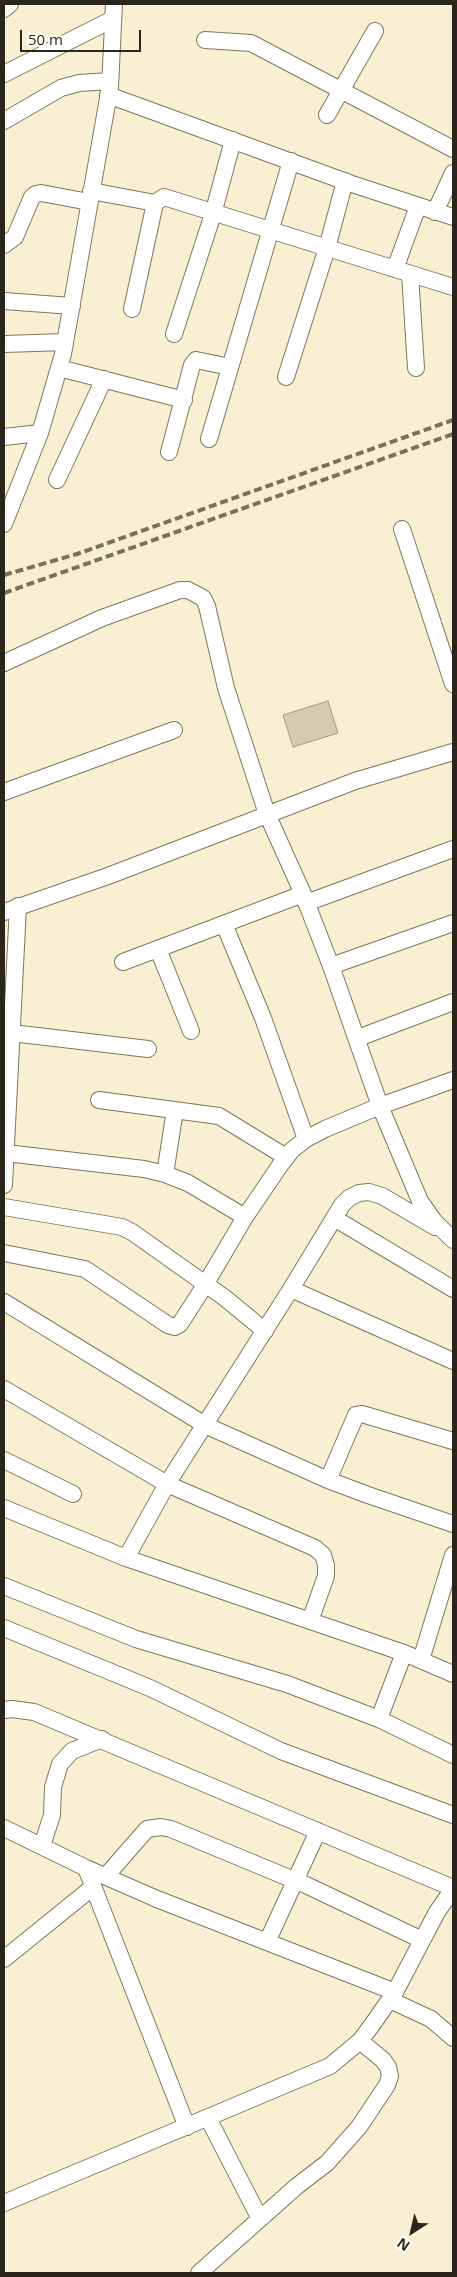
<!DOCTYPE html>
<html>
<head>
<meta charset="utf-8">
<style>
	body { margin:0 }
	#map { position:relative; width:457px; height:2277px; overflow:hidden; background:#f9efd2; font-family:"Open Sans",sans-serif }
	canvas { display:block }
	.frame { position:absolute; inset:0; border:5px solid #2a261b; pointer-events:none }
	.north { position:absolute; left:387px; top:2207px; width:50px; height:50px; -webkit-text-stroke:4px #fffdf7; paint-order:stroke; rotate:215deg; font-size:14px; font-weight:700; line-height:20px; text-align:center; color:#2a261b }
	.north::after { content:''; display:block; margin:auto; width:18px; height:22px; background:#2a261b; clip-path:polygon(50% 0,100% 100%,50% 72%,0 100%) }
	.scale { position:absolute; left:20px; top:30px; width:121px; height:22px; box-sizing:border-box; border:2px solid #2a261b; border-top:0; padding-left:6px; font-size:15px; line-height:18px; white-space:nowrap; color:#2a261b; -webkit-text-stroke:4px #fffdf7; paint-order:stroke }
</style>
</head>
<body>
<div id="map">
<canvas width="457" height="2277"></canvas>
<div class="frame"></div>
<div class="north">N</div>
<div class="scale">50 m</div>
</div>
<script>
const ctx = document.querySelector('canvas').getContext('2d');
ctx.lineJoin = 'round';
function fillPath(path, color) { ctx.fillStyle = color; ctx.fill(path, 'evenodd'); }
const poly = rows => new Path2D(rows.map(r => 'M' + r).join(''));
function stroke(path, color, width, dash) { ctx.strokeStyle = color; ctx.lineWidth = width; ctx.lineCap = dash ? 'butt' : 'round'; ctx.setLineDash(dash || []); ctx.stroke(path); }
const building = poly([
	[328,701,338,733,293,747,283,715,328,701]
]);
fillPath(building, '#d5cbaf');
stroke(building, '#a59c81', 1);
const street = poly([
	[4,9,10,4],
	[205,40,251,43,453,149],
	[4,74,113,19],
	[108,95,352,184,453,217],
	[327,115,375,31],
	[4,121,61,88,79,83,110,81],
	[91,191,155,203,164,197,453,287],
	[435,212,453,173],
	[4,245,15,237,32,197,36,194,41,193,89,202],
	[395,269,418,206],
	[410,274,416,368],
	[4,301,72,306],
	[132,309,155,203],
	[174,334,213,214,233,140],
	[4,344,65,342],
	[59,368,184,400],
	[286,377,327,248,345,181],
	[4,437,40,433],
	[209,439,291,161],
	[169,452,192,365,196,360,230,367],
	[57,480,104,379],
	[4,524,40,433,63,354,110,87,114,4],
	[402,529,453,684],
	[4,663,102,618,180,590,188,590,203,598,207,606,226,688,267,814,303,894,331,966,380,1106,420,1201,434,1221,453,1240],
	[4,792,174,730],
	[306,903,453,849],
	[4,912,108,876,355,781,453,752],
	[224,924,263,1018,306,1139],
	[158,949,191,1031],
	[123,962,303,894],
	[331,966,453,923],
	[12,1033,148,1049],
	[358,1038,453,1002],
	[99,1100,219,1116,286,1157],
	[6,1153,144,1169,165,1174,188,1183,245,1217],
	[165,1174,175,1110],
	[4,1185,18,906],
	[4,1207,122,1227,132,1232,225,1298,265,1331],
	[334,1218,453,1289],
	[4,1253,85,1269,168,1325,175,1327,180,1324,205,1285,245,1217,281,1164,292,1150,306,1139,325,1129,380,1106,453,1080],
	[291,1289,453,1361],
	[4,1302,205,1425,328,1480,368,1495,453,1524],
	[4,1389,167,1484,315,1548,323,1555,326,1565,326,1576,310,1621],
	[4,1460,73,1494],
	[328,1480,356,1415,362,1414,453,1441],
	[4,1508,126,1558,404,1653,453,1674],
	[126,1558,167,1484,291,1289,342,1205,349,1198,359,1193,369,1192,382,1196,435,1227],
	[4,1586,136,1639,287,1684,379,1719,453,1755],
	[4,1628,150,1688,281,1751,453,1815],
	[421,1660,453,1555],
	[4,1710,12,1709,34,1712,453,1888],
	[379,1719,404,1653],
	[4,1828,86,1868,157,1899,395,1992],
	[42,1846,52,1815,53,1787,60,1764,72,1751,102,1739],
	[86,1868,187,2127],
	[106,1876,147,1829,161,1827,171,1829,306,1885,422,1940],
	[267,1942,318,1831],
	[4,1959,93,1887],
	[390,2000,431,2019,453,2038],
	[208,2118,260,2219],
	[4,2203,330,2066,360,2041,372,2025,395,1992,437,1912,453,1889],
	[199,2273,297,2186,327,2163,359,2127,387,2085,390,2076,388,2067,383,2060,360,2041]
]);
stroke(street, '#7f765b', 18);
stroke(street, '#fff', 16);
stroke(poly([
	[4,575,77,554,453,420],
	[4,593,453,434]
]), '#77715f', 4, [8, 4]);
</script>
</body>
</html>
